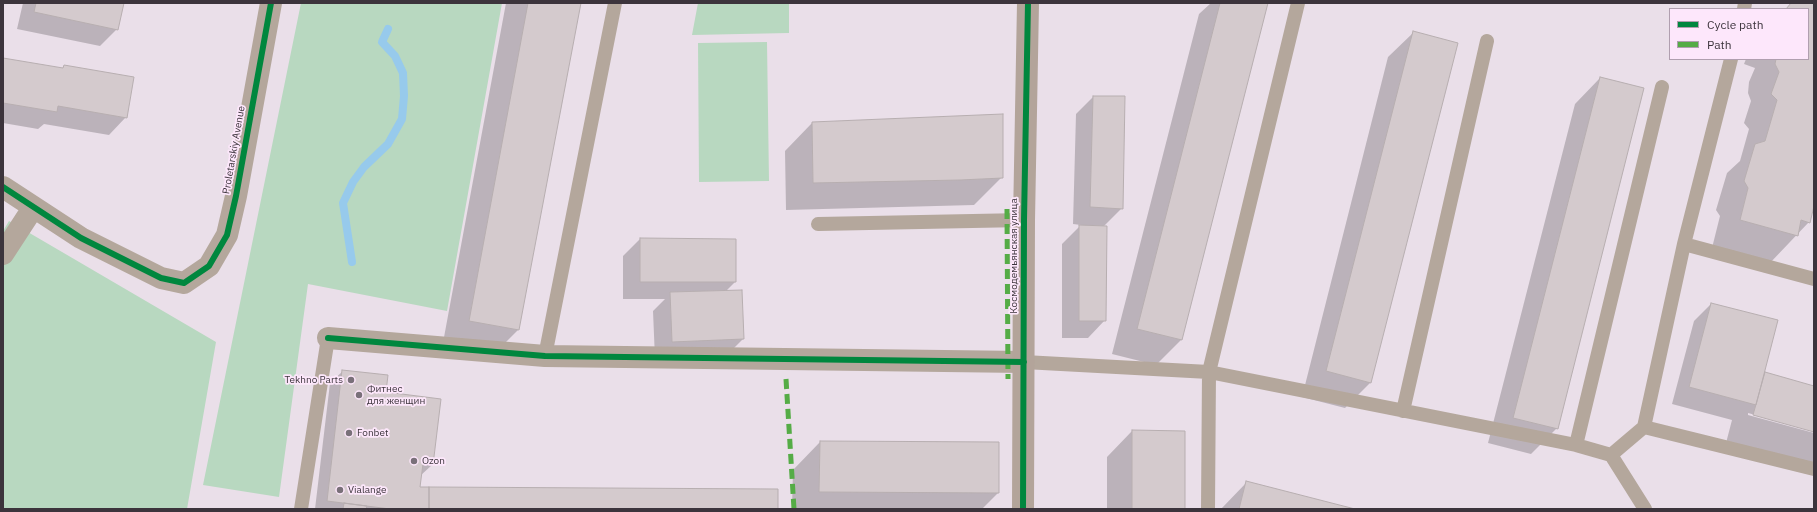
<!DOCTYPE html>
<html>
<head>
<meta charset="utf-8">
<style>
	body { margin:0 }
	#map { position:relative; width:1817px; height:512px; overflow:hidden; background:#eadfe9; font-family:"IBM Plex Sans",sans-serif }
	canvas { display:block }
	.frame { position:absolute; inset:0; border:4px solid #3c343c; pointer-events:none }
	.legend { position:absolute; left:1669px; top:8px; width:140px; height:52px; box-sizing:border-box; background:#fde7fb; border:1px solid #b09faf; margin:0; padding:5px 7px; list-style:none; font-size:12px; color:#3c343c }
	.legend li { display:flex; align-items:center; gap:8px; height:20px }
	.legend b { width:20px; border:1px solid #b09faf }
</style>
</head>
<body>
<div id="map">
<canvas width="1817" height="512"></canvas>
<div class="frame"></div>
<ul class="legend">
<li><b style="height:5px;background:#00873e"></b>Cycle path</li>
<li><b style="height:5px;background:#55ac46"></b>Path</li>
</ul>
</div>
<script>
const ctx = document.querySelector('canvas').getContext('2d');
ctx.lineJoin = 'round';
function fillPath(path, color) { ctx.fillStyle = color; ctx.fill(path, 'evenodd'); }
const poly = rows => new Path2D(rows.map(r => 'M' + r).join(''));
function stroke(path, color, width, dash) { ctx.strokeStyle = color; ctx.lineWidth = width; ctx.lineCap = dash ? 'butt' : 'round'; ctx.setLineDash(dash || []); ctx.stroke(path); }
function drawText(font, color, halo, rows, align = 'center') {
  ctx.font = font + ' "IBM Plex Sans",sans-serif'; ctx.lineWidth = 3.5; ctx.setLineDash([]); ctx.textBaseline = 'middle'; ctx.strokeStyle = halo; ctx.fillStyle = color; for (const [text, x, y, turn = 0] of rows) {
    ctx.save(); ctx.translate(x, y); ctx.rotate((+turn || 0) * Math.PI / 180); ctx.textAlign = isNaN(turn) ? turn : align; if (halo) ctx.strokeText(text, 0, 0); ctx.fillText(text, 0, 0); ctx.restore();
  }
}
fillPath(poly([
	[301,3,502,3,447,311,308,284,279,497,203,485],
	[698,3,789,3,789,33,692,35],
	[767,42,769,181,699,182,698,43],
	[9,221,216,342,187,509,3,509,3,231]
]), '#b8d8c0');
fillPath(poly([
	[23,3,123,3,117,29,100,46,17,29],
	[506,3,580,3,518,330,491,357,442,348],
	[1211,3,1267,3,1181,340,1156,365,1112,354,1199,14],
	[1792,3,1814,3,1814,202,1809,222,1769,264,1712,248,1720,216,1716,210,1727,173,1740,161,1749,129,1744,123,1751,101,1748,93,1749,82,1755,68,1744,64,1746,59,1808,59,1808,9,1786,9],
	[1414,32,1370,383,1345,408,1302,397,1388,57],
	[3,59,62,69,64,66,126,117,109,135,44,124,38,129,3,123],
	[1600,78,1557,428,1531,454,1488,443,1575,104],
	[1093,97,1122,208,1103,227,1105,320,1088,338,1062,338,1062,244,1081,225,1073,224,1076,114],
	[812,123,1002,177,974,205,786,210,785,151],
	[640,239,735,240,735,282,725,292,743,339,726,356,655,359,653,311,665,299,623,299,623,256],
	[1711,304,1762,376,1765,373,1814,387,1814,431,1748,413,1748,415,1814,433,1814,467,1726,443,1732,420,1672,404,1694,321],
	[343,371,385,393,432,465,420,476,419,488,777,509,315,509,330,383],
	[1132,431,1184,509,1107,509,1107,457],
	[820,442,998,493,982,509,792,509,793,470],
	[1247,482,1351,509,1221,509]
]), '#0003');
stroke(poly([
	[352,262,343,203,353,182,364,167,388,144,402,119,404,96,403,73,395,56,382,42,388,29]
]), '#97caec', 8);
const building = poly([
	[36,3,124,3,118,30,34,12,36,3],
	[528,3,581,3,519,330,469,321,528,3],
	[1220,3,1268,3,1182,340,1137,329,1220,3],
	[1791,3,1814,3,1814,206,1810,223,1801,220,1798,236,1740,220,1748,188,1744,181,1755,144,1765,141,1777,100,1771,94,1779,72,1775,64,1776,59,1808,59,1808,9,1786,9,1791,3],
	[1413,31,1458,43,1371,383,1326,371,1413,31],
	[3,58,63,68,64,65,134,77,127,118,58,106,57,112,3,103,3,58],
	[1600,77,1644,88,1558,429,1513,418,1600,77],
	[1093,96,1125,96,1123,209,1090,207,1093,96],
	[1003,114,1003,178,960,180,813,183,812,122,1003,114],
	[1079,225,1107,226,1106,321,1079,321,1079,225],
	[640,238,736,239,736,282,640,282,640,238],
	[742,290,744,339,672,342,670,292,742,290],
	[1711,303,1778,320,1756,405,1689,387,1711,303],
	[342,370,388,375,386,392,441,399,433,465,423,464,420,487,429,487,429,509,390,509,327,501,342,370],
	[1765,372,1814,386,1814,432,1753,415,1765,372],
	[1132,430,1185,431,1185,509,1132,509,1132,430],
	[820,441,999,442,999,493,819,492,820,441],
	[1246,481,1355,509,1239,509,1246,481],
	[429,487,778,489,778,509,429,509,429,487],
	[344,503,367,506,366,509,343,509,344,503]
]);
fillPath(building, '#d4cacd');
stroke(building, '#b7aeb0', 1);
stroke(poly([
	[1744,9,1745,3],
	[818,224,1024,220],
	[1684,244,1814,279],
	[545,356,615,3],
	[1024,362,1209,372,1576,445,1611,455,1645,509],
	[1403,411,1487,41],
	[1644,427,1814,469],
	[1576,445,1662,87],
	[1611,455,1644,427,1684,244,1731,59],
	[301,509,328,338],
	[1208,509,1209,372,1298,3]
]), '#b4a79c', 14);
stroke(poly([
	[3,187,81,238,161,278,184,283,209,266,227,235,236,196,271,3],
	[3,254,33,208],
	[328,338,545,356,1024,362]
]), '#b4a79c', 22);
stroke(poly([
	[1023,509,1024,220,1028,3]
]), '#b3a49a', 22);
stroke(poly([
	[1007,209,1008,379],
	[786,379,794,509]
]), '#55ac46', 5, [10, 5]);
stroke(poly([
	[3,187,81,238,161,278,184,283,209,266,227,235,236,196,271,3],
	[328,338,545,356,1024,362],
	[1023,509,1024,220,1028,3]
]), '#00873e', 6);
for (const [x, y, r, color] of [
	[351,380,4,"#797079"],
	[359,395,4,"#797079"],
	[349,433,4,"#797079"],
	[414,461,4,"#797079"],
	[340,490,4,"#797079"]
]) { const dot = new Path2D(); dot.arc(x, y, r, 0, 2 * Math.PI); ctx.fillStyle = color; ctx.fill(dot); stroke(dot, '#fde7fb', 1.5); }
drawText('10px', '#3c343c', '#fde7fb', [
	["Proletarskiy Avenue",234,150,-80],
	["Космодемьянская улица",1014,256,-90]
]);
drawText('10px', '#3c343c', '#fde7fb', [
	["Tekhno Parts",343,380,"right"],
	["Фитнес",367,389],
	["для женщин",367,401],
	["Fonbet",357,433],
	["Ozon",422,461],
	["Vialange",348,490]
], 'left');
</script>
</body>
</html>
